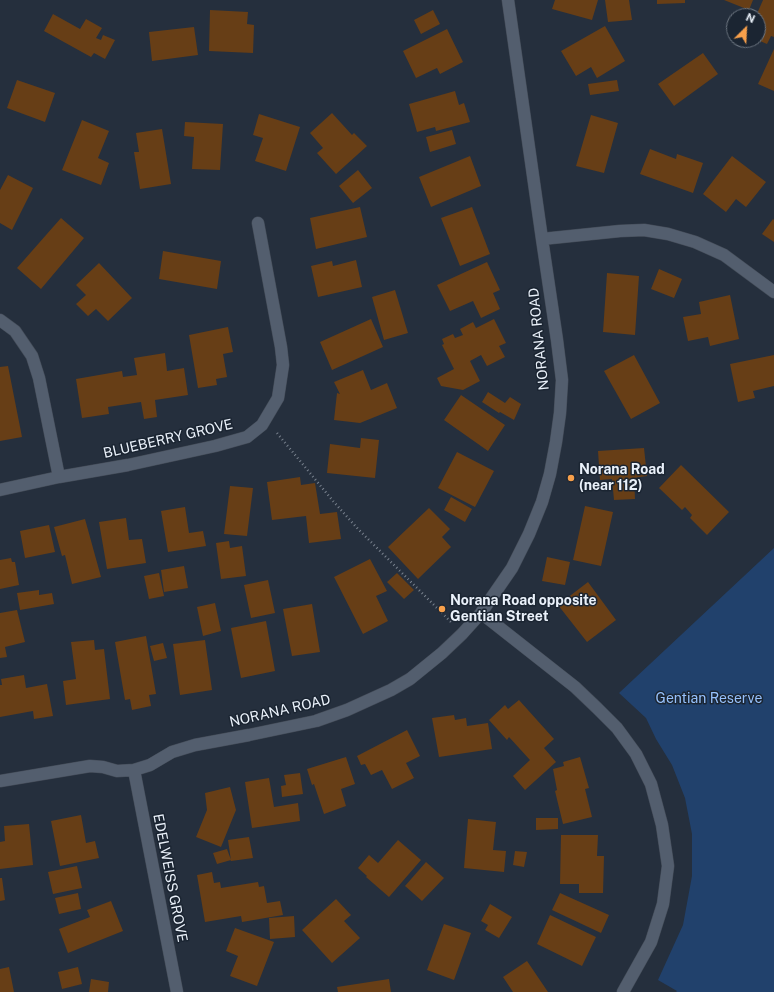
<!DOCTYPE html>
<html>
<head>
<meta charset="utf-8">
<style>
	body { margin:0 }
	#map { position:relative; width:774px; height:992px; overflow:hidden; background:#252f3d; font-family:"Public Sans",sans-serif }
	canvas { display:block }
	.north { position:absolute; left:726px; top:8px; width:40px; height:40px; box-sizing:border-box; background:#1b2532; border:1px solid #6e7782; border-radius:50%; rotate:24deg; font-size:11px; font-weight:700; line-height:16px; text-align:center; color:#eaf1fa }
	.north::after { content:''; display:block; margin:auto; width:14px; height:18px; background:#f8a04b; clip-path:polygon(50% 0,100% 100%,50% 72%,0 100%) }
</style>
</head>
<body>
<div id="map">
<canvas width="774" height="992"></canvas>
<div class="north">N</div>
</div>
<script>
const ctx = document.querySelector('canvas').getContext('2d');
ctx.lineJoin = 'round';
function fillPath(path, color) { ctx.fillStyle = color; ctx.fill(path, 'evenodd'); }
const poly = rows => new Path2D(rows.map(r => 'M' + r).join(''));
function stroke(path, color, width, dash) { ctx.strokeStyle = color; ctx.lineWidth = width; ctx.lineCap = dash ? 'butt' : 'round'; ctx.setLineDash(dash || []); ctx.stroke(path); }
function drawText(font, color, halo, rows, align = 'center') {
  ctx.font = font + ' "Public Sans",sans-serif'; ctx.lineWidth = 3; ctx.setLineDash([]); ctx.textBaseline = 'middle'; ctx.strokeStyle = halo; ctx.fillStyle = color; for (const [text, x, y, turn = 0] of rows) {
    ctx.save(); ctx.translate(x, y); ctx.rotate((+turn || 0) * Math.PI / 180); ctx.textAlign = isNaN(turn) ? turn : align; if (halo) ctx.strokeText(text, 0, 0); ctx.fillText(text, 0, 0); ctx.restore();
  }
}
fillPath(poly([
	[774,548,774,992,676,992,677,991,658,980,683,925,692,876,692,834,685,798,672,765,656,739,646,718,619,693]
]), '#21416c');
fillPath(poly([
	[555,0,598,0,592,20,552,9],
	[605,0,629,0,632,20,608,22],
	[657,0,685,0,685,3,657,4],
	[724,0,753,0,749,10],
	[763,0,774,0,774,37,771,36,767,44,760,41,764,33,758,30,758,16,756,16],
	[210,10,248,12,247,24,254,25,253,53,209,51],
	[433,10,440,24,421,34,414,20],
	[53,14,80,29,86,19,102,28,96,38,101,40,103,35,115,40,105,59,94,53,91,57,44,31],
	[605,26,625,61,597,78,591,67,576,76,561,51],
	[194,27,198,55,152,61,149,32],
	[447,29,463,62,440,74,437,68,416,78,403,51],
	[774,49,774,91,758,84],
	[703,53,718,74,674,106,658,84],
	[17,80,55,93,45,122,7,108],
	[617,80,619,91,590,95,588,84],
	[455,91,459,105,464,103,470,122,436,131,435,127,417,132,409,104],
	[332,113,352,135,354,133,367,146,336,174,317,153,323,148,310,133],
	[259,114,300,127,286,171,255,161,263,138,253,135],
	[591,115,618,123,604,173,576,166],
	[82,120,109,131,98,158,109,163,101,185,62,170],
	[185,122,223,124,220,170,192,169,194,137,184,136],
	[162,129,171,184,140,189,134,152,139,152,136,133],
	[452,130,456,144,430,152,426,137],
	[650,149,676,159,677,154,703,163,693,193,640,174],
	[470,156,481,186,431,207,419,177],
	[732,156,766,182,746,207,736,199,726,212,703,194],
	[358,170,372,188,353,203,339,186],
	[8,175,33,188,12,230,0,223,0,190],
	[360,207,367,237,316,249,310,218],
	[472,207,490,254,460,266,441,218],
	[61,218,84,238,41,289,17,268],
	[773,219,774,220,774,242,762,234],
	[163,251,221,261,217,289,159,279],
	[356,260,362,287,318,297,311,266,332,261,333,266],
	[487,262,500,290,493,293,500,309,481,318,473,301,450,311,437,285],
	[99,263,132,298,108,321,96,309,88,316,76,304,86,295,76,285],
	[659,269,682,279,674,298,651,289],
	[607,273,639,276,635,335,603,332],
	[395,290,408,333,384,340,372,297],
	[730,295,739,339,710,346,708,337,688,341,683,317,701,314,699,302],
	[371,319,383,347,332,370,320,342],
	[494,319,506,343,499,346,505,357,487,366,481,355,470,361,480,381,463,390,441,386,437,378,454,369,442,345,444,344,442,339,453,334,455,338,463,335,460,329,473,322,476,328],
	[228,327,233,352,223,354,227,377,216,379,217,385,198,388,189,335],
	[165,353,167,371,184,368,188,395,155,400,157,417,144,419,141,402,108,407,109,414,82,418,76,379,122,371,123,377,137,375,134,358],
	[634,355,660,403,631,419,604,371],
	[774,355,774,386,753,391,755,398,738,402,730,364],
	[8,366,22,437,0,441,0,367],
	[363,370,371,390,387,383,397,408,360,423,334,420,337,393,340,394,334,382],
	[488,392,505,403,510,397,521,404,514,420,500,412,499,413,482,402],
	[461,395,505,425,488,451,444,420],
	[361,438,379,440,375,478,327,473,330,444,360,448],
	[644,448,647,476,634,478,635,499,614,500,612,479,600,480,598,451],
	[457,452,494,471,475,507,438,488],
	[681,465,729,512,707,535,690,518,692,515,685,507,682,510,659,488],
	[300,477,301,485,315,483,320,514,337,512,341,539,309,543,306,516,272,520,267,482],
	[230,486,253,488,247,536,224,534],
	[451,497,472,509,465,522,444,510],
	[585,506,613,512,601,566,573,560],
	[185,507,189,533,203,531,206,546,168,552,161,511],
	[429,508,450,529,442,537,451,547,418,579,388,547],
	[126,518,129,540,142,539,146,563,107,569,99,522],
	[85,519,101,577,72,584,65,555,62,556,54,527],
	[49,525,55,552,25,558,20,531],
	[229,541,230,548,242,546,246,576,221,579,216,543],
	[547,557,570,562,565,585,542,581],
	[11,558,12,562,15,562,19,585,0,589,0,560],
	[370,559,387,591,376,596,388,621,363,634,334,577],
	[184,566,188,588,164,592,161,570],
	[159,573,164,596,149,599,144,576],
	[397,573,414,590,404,599,387,582],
	[268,580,275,613,251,618,244,585],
	[588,582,616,620,587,642,558,605],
	[39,590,39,595,52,593,54,604,20,610,17,593],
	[215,603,221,631,203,636,197,607],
	[312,604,320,652,292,656,283,609],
	[17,610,25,642,5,647,7,657,0,658,0,613],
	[266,621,275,671,241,678,231,628],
	[146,636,156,694,149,695,151,706,132,710,130,699,125,700,115,642],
	[94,640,95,650,104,649,110,699,66,705,63,681,76,679,71,642],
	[205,640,212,690,180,695,173,644],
	[163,643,167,658,154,661,150,646],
	[24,675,26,688,47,684,53,716,34,719,33,711,0,717,0,685,2,685,1,679],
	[519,700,554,739,544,748,556,762,525,790,513,776,530,760,509,737,507,740,489,720,505,705,508,709],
	[454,715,455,720,466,718,467,726,488,723,492,749,439,757,432,718],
	[407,730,420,756,406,763,414,778,392,789,382,770,371,775,365,764,361,765,357,756],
	[346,757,355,784,341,789,346,806,324,814,314,784,312,785,307,769],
	[580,757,589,788,585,789,592,817,563,824,555,791,557,790,553,769,564,766,563,762],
	[300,773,303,794,282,797,281,786,286,785,284,775],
	[269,778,274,807,298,803,300,821,252,828,245,782],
	[230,787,236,810,221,847,196,837,207,810,205,793],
	[81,815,86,843,95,841,99,858,60,866,51,821],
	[536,818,558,818,558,829,536,830],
	[468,819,496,822,493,850,506,851,504,872,464,868],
	[29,824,33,865,0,869,0,842,5,841,4,826],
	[561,835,598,835,597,856,604,856,603,893,579,893,579,884,560,884],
	[249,837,253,858,231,861,228,840],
	[398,840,421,860,389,897,366,877,367,876,358,868,369,855,378,863],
	[227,849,231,860,217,864,213,853],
	[515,851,527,852,524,867,513,865],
	[426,862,444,878,422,901,405,886],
	[77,866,82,888,53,894,48,872],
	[212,872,214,883,220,882,221,888,258,882,259,887,264,886,267,903,280,901,283,915,242,922,241,916,205,922,197,875],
	[0,878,2,878,5,900,0,901],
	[78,893,81,909,59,914,55,898],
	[560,893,609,915,601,933,552,910],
	[336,899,351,915,344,921,360,938,332,963,302,930],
	[111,901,123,931,68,953,59,929,90,917,87,910],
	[490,904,512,917,499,938,485,930,488,925,481,921],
	[550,915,596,937,582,966,537,944],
	[294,916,295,937,270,939,269,918],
	[444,924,471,933,454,980,427,970],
	[235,928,274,942,257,986,230,976,238,956,226,951],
	[527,961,548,992,513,992,503,977],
	[9,967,14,992,0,992,0,969],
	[78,967,82,984,62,989,58,972],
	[91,979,109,982,108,992,89,992],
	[389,979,391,992,338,992,337,987]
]), '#673e16');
const minor = poly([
	[542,239,620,231,644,230,668,234,695,242,724,255,774,292],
	[0,320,15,331,32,356,39,378,59,477],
	[0,490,59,477,128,465,215,446,247,437,262,425,278,398,283,365,281,347,258,223],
	[481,613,575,687,597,708,617,728,636,754,651,784,662,825,668,866,663,904,651,942,623,992],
	[134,770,177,992],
	[0,781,90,766,103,767,117,771,134,770,150,765,172,752,195,745,249,735,316,721,347,710,391,690,410,679,442,653,462,634,481,613,512,568,529,534,542,502,550,474,556,442,560,413,562,380,557,340,542,239,508,0]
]);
stroke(minor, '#434b57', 13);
stroke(poly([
	[277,433,333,501,358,529,451,622]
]), '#7a838f', 2.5, [1, 3]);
stroke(minor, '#535e6e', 12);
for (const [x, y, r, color] of [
	[571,478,4,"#f8a04b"],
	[442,609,4,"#f8a04b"]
]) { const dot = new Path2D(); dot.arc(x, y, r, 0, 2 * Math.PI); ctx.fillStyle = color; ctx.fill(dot); stroke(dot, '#1b2532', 1.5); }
drawText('14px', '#eaf1fa', '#1b2532', [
	["NORANA ROAD",539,339,-96],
	["BLUEBERRY GROVE",168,439,-13],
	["NORANA ROAD",280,711,-13],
	["EDELWEISS GROVE",170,878,79]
]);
drawText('bold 14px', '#eaf1fa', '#1b2532', [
	["Norana Road",579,470],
	["(near 112)",579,486],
	["Norana Road opposite",450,601],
	["Gentian Street",450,617]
], 'left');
drawText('14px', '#96c1fc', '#1b2532', [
	["Gentian Reserve",709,699]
]);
</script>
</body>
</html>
